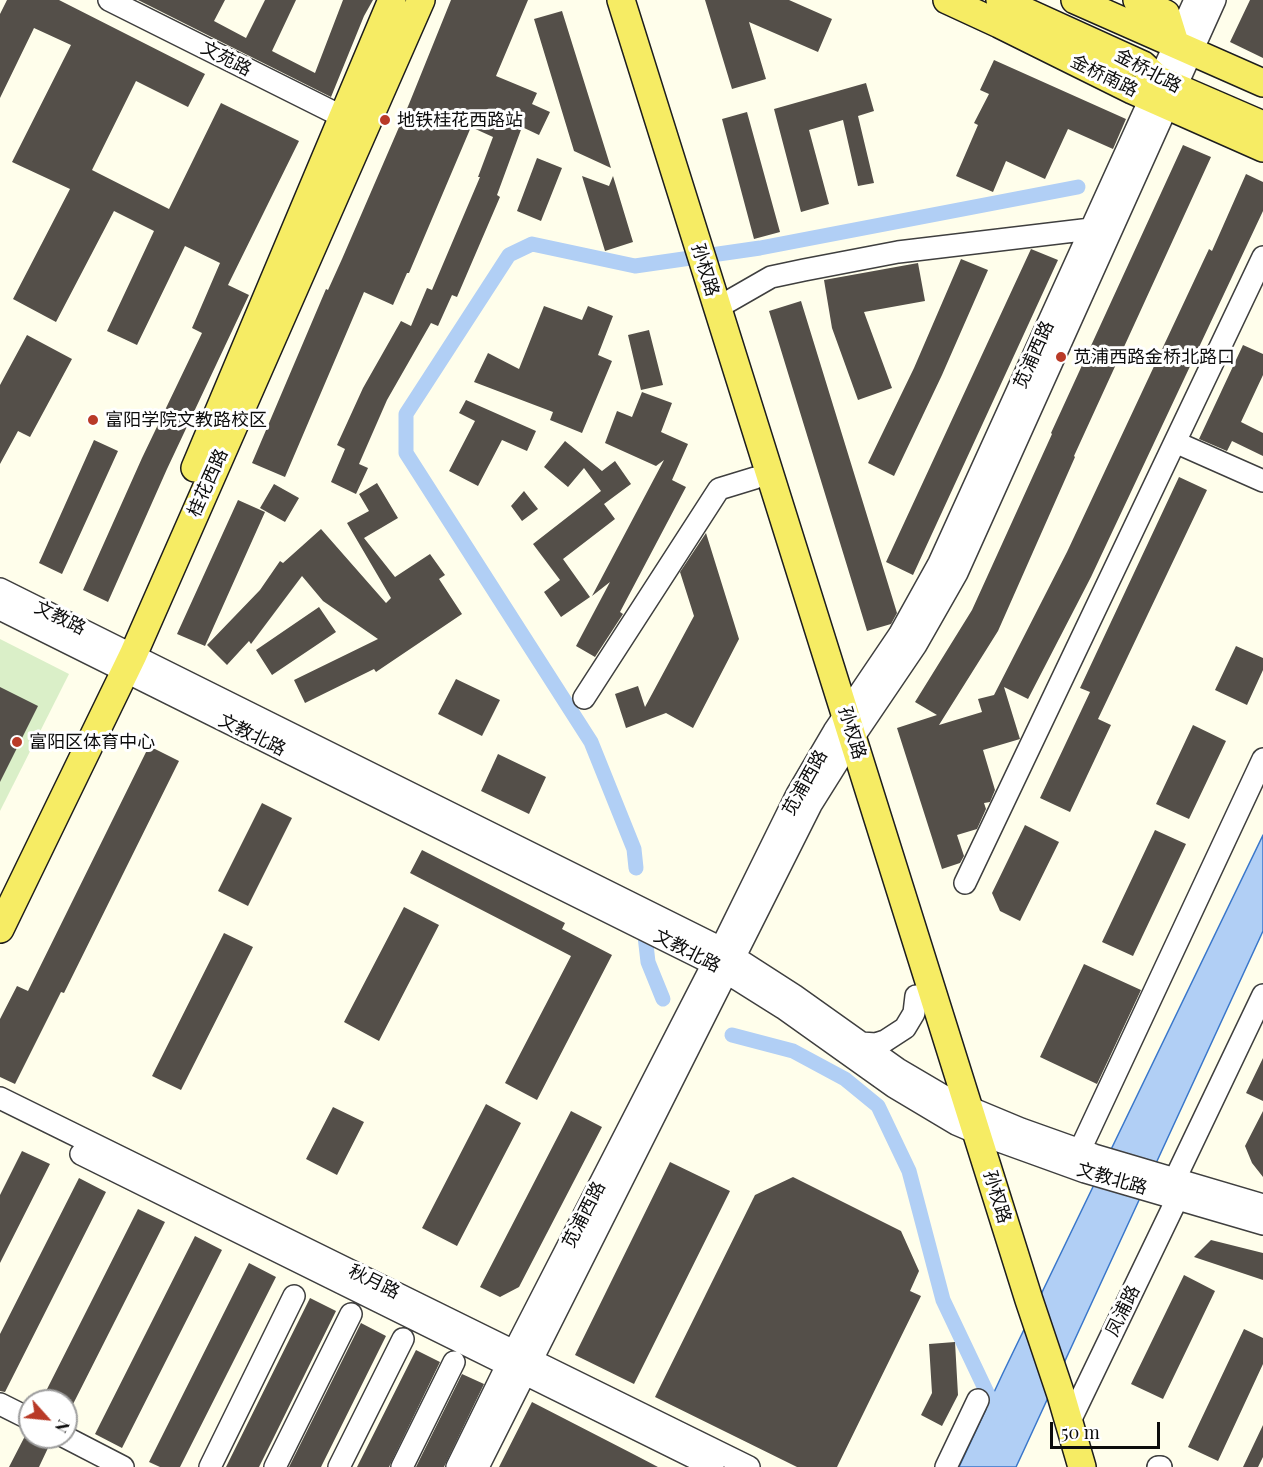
<!DOCTYPE html>
<html>
<head>
<meta charset="utf-8">
<style>
	body { margin:0 }
	#map { position:relative; width:1263px; height:1467px; overflow:hidden; background:#fffeeb; font-family:"Playfair Display",serif }
	canvas { display:block }
	.north { position:absolute; left:18px; top:1389px; width:60px; height:60px; box-sizing:border-box; background:#fff; border:2px solid #9e9e9e; border-radius:50%; rotate:117deg; font-size:16px; font-weight:700; line-height:24px; text-align:center; color:#0c0c0c }
	.north::after { content:''; display:block; margin:auto; width:21px; height:27px; background:#b93a27; clip-path:polygon(50% 0,100% 100%,50% 72%,0 100%) }
	.scale { position:absolute; left:1050px; top:1422px; width:110px; height:27px; box-sizing:border-box; border:3px solid #0c0c0c; border-top:0; padding-left:8px; font-size:18px; line-height:21px; white-space:nowrap; color:#0c0c0c; -webkit-text-stroke:4px #fff; paint-order:stroke }
</style>
</head>
<body>
<div id="map">
<canvas width="1263" height="1467"></canvas>
<div class="north">N</div>
<div class="scale">50 m</div>
</div>
<script>
const ctx = document.querySelector('canvas').getContext('2d');
ctx.lineJoin = 'round';
function fillPath(path, color) { ctx.fillStyle = color; ctx.fill(path, 'evenodd'); }
const poly = rows => new Path2D(rows.map(r => 'M' + r).join(''));
function stroke(path, color, width, dash) { ctx.strokeStyle = color; ctx.lineWidth = width; ctx.lineCap = dash ? 'butt' : 'round'; ctx.setLineDash(dash || []); ctx.stroke(path); }
function drawText(font, color, halo, rows, align = 'center') {
  ctx.font = font + ' "Playfair Display","Noto Sans SC",serif'; ctx.lineWidth = 6; ctx.setLineDash([]); ctx.textBaseline = 'middle'; ctx.strokeStyle = halo; ctx.fillStyle = color; for (const [text, x, y, turn = 0] of rows) {
    ctx.save(); ctx.translate(x, y); ctx.rotate((+turn || 0) * Math.PI / 180); ctx.textAlign = isNaN(turn) ? turn : align; if (halo) ctx.strokeText(text, 0, 0); ctx.fillText(text, 0, 0); ctx.restore();
  }
}
fillPath(poly([
	[0,639,69,674,0,811]
]), '#daefc8');
const water = poly([
	[1263,835,1263,931,1023,1452,1016,1467,959,1467,1003,1373,1263,835]
]);
fillPath(water, '#b1cff5');
stroke(water, '#3a77ca', 1.5);
stroke(poly([
	[636,868,634,849,591,742,406,453,406,414,509,255,532,244,635,266,760,248,1078,187],
	[645,936,648,962,663,999],
	[732,1035,793,1051,845,1079,878,1106,909,1171,943,1300,999,1418]
]), '#b1cff5', 15);
fillPath(poly([
	[7,0,59,0,205,74,188,107,136,81,92,170,169,209,221,103,299,141,228,285,249,295,167,469,108,602,83,590,142,458,202,333,192,328,220,263,185,246,137,345,107,331,154,231,114,211,56,322,13,299,70,189,12,162,71,45,34,28,0,98,0,14],
	[138,0,225,0,214,21,246,38,265,0,296,0,272,51,315,73,343,0,373,0,364,16,331,97],
	[451,0,528,0,496,76,537,93,532,104,550,112,539,135,522,127,497,195,500,197,457,297,452,295,438,326,431,323,387,400,359,464,368,468,356,494,331,482,345,449,337,445,363,388,401,321,411,326,427,288,432,290,480,177,478,177,493,137,471,127,409,273,407,273,393,305,364,292,285,477,252,463,326,289,328,290,342,259,409,104],
	[705,0,789,0,832,19,818,52,749,22,766,79,732,89],
	[1250,0,1263,0,1263,58,1230,42],
	[562,11,611,168,574,151,534,19],
	[994,60,1126,119,1113,149,1068,129,1045,179,1006,161,993,192,956,176,978,125,974,123,989,94,980,90],
	[866,83,874,111,858,116,874,183,858,186,843,120,809,130,829,204,801,212,774,109],
	[747,112,780,232,754,239,722,119],
	[1183,145,1211,157,1074,456,1075,457,998,631,939,725,982,712,978,699,994,695,1067,552,1209,249,1212,251,1246,174,1263,182,1263,211,1091,577,1028,699,1004,687,1020,739,983,750,995,790,990,802,984,803,986,809,977,829,957,835,964,856,960,863,942,869,897,728,937,715,915,702,972,610,1052,434,1051,433],
	[537,158,562,168,541,221,517,211],
	[582,176,609,186,613,176,633,242,605,251],
	[1031,249,1058,260,913,575,886,562],
	[961,259,988,270,942,375,894,476,868,463,914,368],
	[918,263,925,301,864,312,892,388,858,400,832,328,824,280],
	[801,301,897,613,891,624,867,631,769,311],
	[544,306,582,320,588,306,613,316,598,355,612,361,582,433,550,420,553,412,474,382,488,353,519,369],
	[649,330,663,385,641,390,628,335],
	[27,335,72,359,30,437,18,431,0,464,0,385],
	[1243,345,1263,354,1263,375,1241,422,1263,433,1263,456,1232,441,1227,451,1199,439],
	[642,392,672,403,661,432,688,444,672,480,686,487,620,612,623,614,595,657,576,646,610,582,592,596,664,460,656,466,605,443,617,411,632,417],
	[466,400,536,431,527,451,502,440,478,486,449,471,475,421,459,413],
	[94,440,118,451,62,574,39,563],
	[565,441,602,471,615,461,631,484,604,504,615,519,563,559,590,597,561,617,544,592,560,580,533,544,601,491,584,468,568,487,544,467],
	[1179,477,1207,490,1098,719,1111,725,1070,812,1040,798,1090,692,1080,688],
	[377,483,398,518,364,538,395,577,430,554,445,575,439,579,462,614,376,672,374,669,305,703,294,680,378,639,323,601,302,576,251,644,249,641,227,665,207,645,260,590,280,561,283,563,321,529,386,603,391,598,347,523,369,511,359,494],
	[274,484,299,498,285,522,260,508],
	[524,491,538,509,522,521,511,506],
	[238,500,265,512,205,646,177,634],
	[706,533,739,639,693,728,666,713,626,728,615,694,638,686,645,707,694,616,680,572],
	[319,607,336,632,272,675,256,650],
	[1236,646,1263,658,1263,670,1247,705,1215,690],
	[456,679,500,700,482,736,438,714],
	[0,687,38,706,0,782],
	[1193,725,1226,741,1189,819,1156,804],
	[149,746,179,761,64,993,61,992,15,1084,0,1077,0,1019,17,986,28,991],
	[498,754,546,777,529,814,481,791],
	[262,803,292,818,248,906,218,891],
	[1025,825,1059,842,1020,921,1000,911,992,893],
	[1155,830,1186,844,1133,956,1102,942],
	[422,850,565,923,562,929,612,955,537,1100,505,1083,571,956,410,873],
	[404,907,439,925,379,1041,344,1022],
	[224,933,253,947,181,1090,152,1076],
	[1084,964,1141,990,1097,1084,1040,1057],
	[1263,1058,1263,1101,1246,1093],
	[486,1104,521,1123,457,1246,422,1228],
	[333,1107,364,1122,337,1175,306,1159],
	[571,1111,602,1127,519,1287,500,1297,480,1287],
	[1263,1111,1263,1177,1252,1163,1245,1146],
	[22,1151,50,1164,0,1263,0,1195],
	[670,1162,730,1191,634,1384,575,1355],
	[793,1177,901,1231,919,1271,910,1291,921,1296,837,1467,797,1467,655,1397,755,1195],
	[79,1178,106,1192,5,1392,0,1391,0,1334],
	[138,1209,165,1222,66,1418,66,1401,41,1401],
	[195,1236,222,1250,122,1448,95,1434],
	[1211,1240,1263,1253,1263,1280,1194,1257],
	[249,1263,276,1277,180,1467,160,1467,149,1462],
	[1184,1275,1215,1291,1163,1399,1131,1384],
	[310,1298,336,1311,273,1439,259,1467,226,1467],
	[361,1323,386,1336,321,1467,289,1467],
	[1244,1329,1263,1338,1263,1364,1218,1461,1188,1447],
	[955,1342,958,1395,942,1426,921,1415,932,1393,929,1344],
	[416,1350,440,1362,389,1467,357,1467],
	[462,1374,484,1384,444,1467,416,1467],
	[532,1402,637,1456,658,1467,499,1467],
	[1263,1425,1263,1457,1258,1467,1243,1467],
	[25,1436,48,1448,39,1467,9,1467]
]), '#544f49');
const minor = poly([
	[109,0,343,117],
	[717,308,771,277,804,270,898,252,1091,229],
	[1175,442,1263,481],
	[0,589,721,948,794,995,898,1069,949,1099,1021,1129,1094,1155,1263,1205],
	[0,609,713,964,783,1008,894,1087,956,1124,977,1133,1085,1172,1263,1224],
	[584,698,719,489,755,478],
	[965,883,1263,257],
	[861,1043,876,1044,885,1041,905,1028,914,1013,916,996],
	[0,1098,749,1467],
	[1080,1150,1263,759],
	[81,1154,713,1467],
	[1175,1179,1263,995],
	[0,1404,30,1419],
	[1069,1423,1177,1199],
	[65,1437,123,1467],
	[210,1467,294,1296],
	[275,1467,351,1314],
	[339,1467,403,1339],
	[402,1467,454,1362],
	[457,1467,514,1351,721,948,797,794,834,731,899,635,939,563,1195,0],
	[478,1467,811,805,853,738,916,645,957,573,1215,0],
	[946,1467,978,1400],
	[1158,1467,1161,1467]
]);
const major = poly([
	[621,0,1029,1300,1061,1395,1082,1467],
	[947,0,999,24,1132,90,1263,148],
	[1000,0,1143,65,1159,80,1263,125],
	[1075,0,1263,83],
	[1137,0,1166,14,1175,43],
	[195,468,392,0],
	[0,929,133,655,421,0]
]);
stroke(minor, '#3f3f3f', 24);
stroke(major, '#1d1d1d', 30);
stroke(minor, '#fff', 21);
stroke(major, '#f6ec64', 27);
for (const [x, y, r, color] of [
	[385,120,6,"#b93a27"],
	[1061,357,6,"#b93a27"],
	[93,420,6,"#b93a27"],
	[17,742,6,"#b93a27"]
]) { const dot = new Path2D(); dot.arc(x, y, r, 0, 2 * Math.PI); ctx.fillStyle = color; ctx.fill(dot); stroke(dot, '#fff', 2); }
drawText('18px', '#0c0c0c', '#fff', [
	["文苑路",226,59,27],
	["金桥北路",1148,71,28],
	["金桥南路",1104,76,26],
	["孙权路",705,270,73],
	["苋浦西路",1034,355,-66],
	["桂花西路",208,483,-66],
	["文教路",60,618,26],
	["孙权路",852,733,73],
	["文教北路",252,735,26],
	["苋浦西路",805,783,-61],
	["文教北路",687,951,27],
	["文教北路",1112,1179,16],
	["孙权路",997,1197,73],
	["苋浦西路",584,1215,-63],
	["秋月路",374,1282,26],
	["凤浦路",1123,1311,-64]
]);
drawText('18px', '#0c0c0c', '#fff', [
	["地铁桂花西路站",397,120],
	["苋浦西路金桥北路口",1073,357],
	["富阳学院文教路校区",105,420],
	["富阳区体育中心",29,742]
], 'left');
</script>
</body>
</html>
